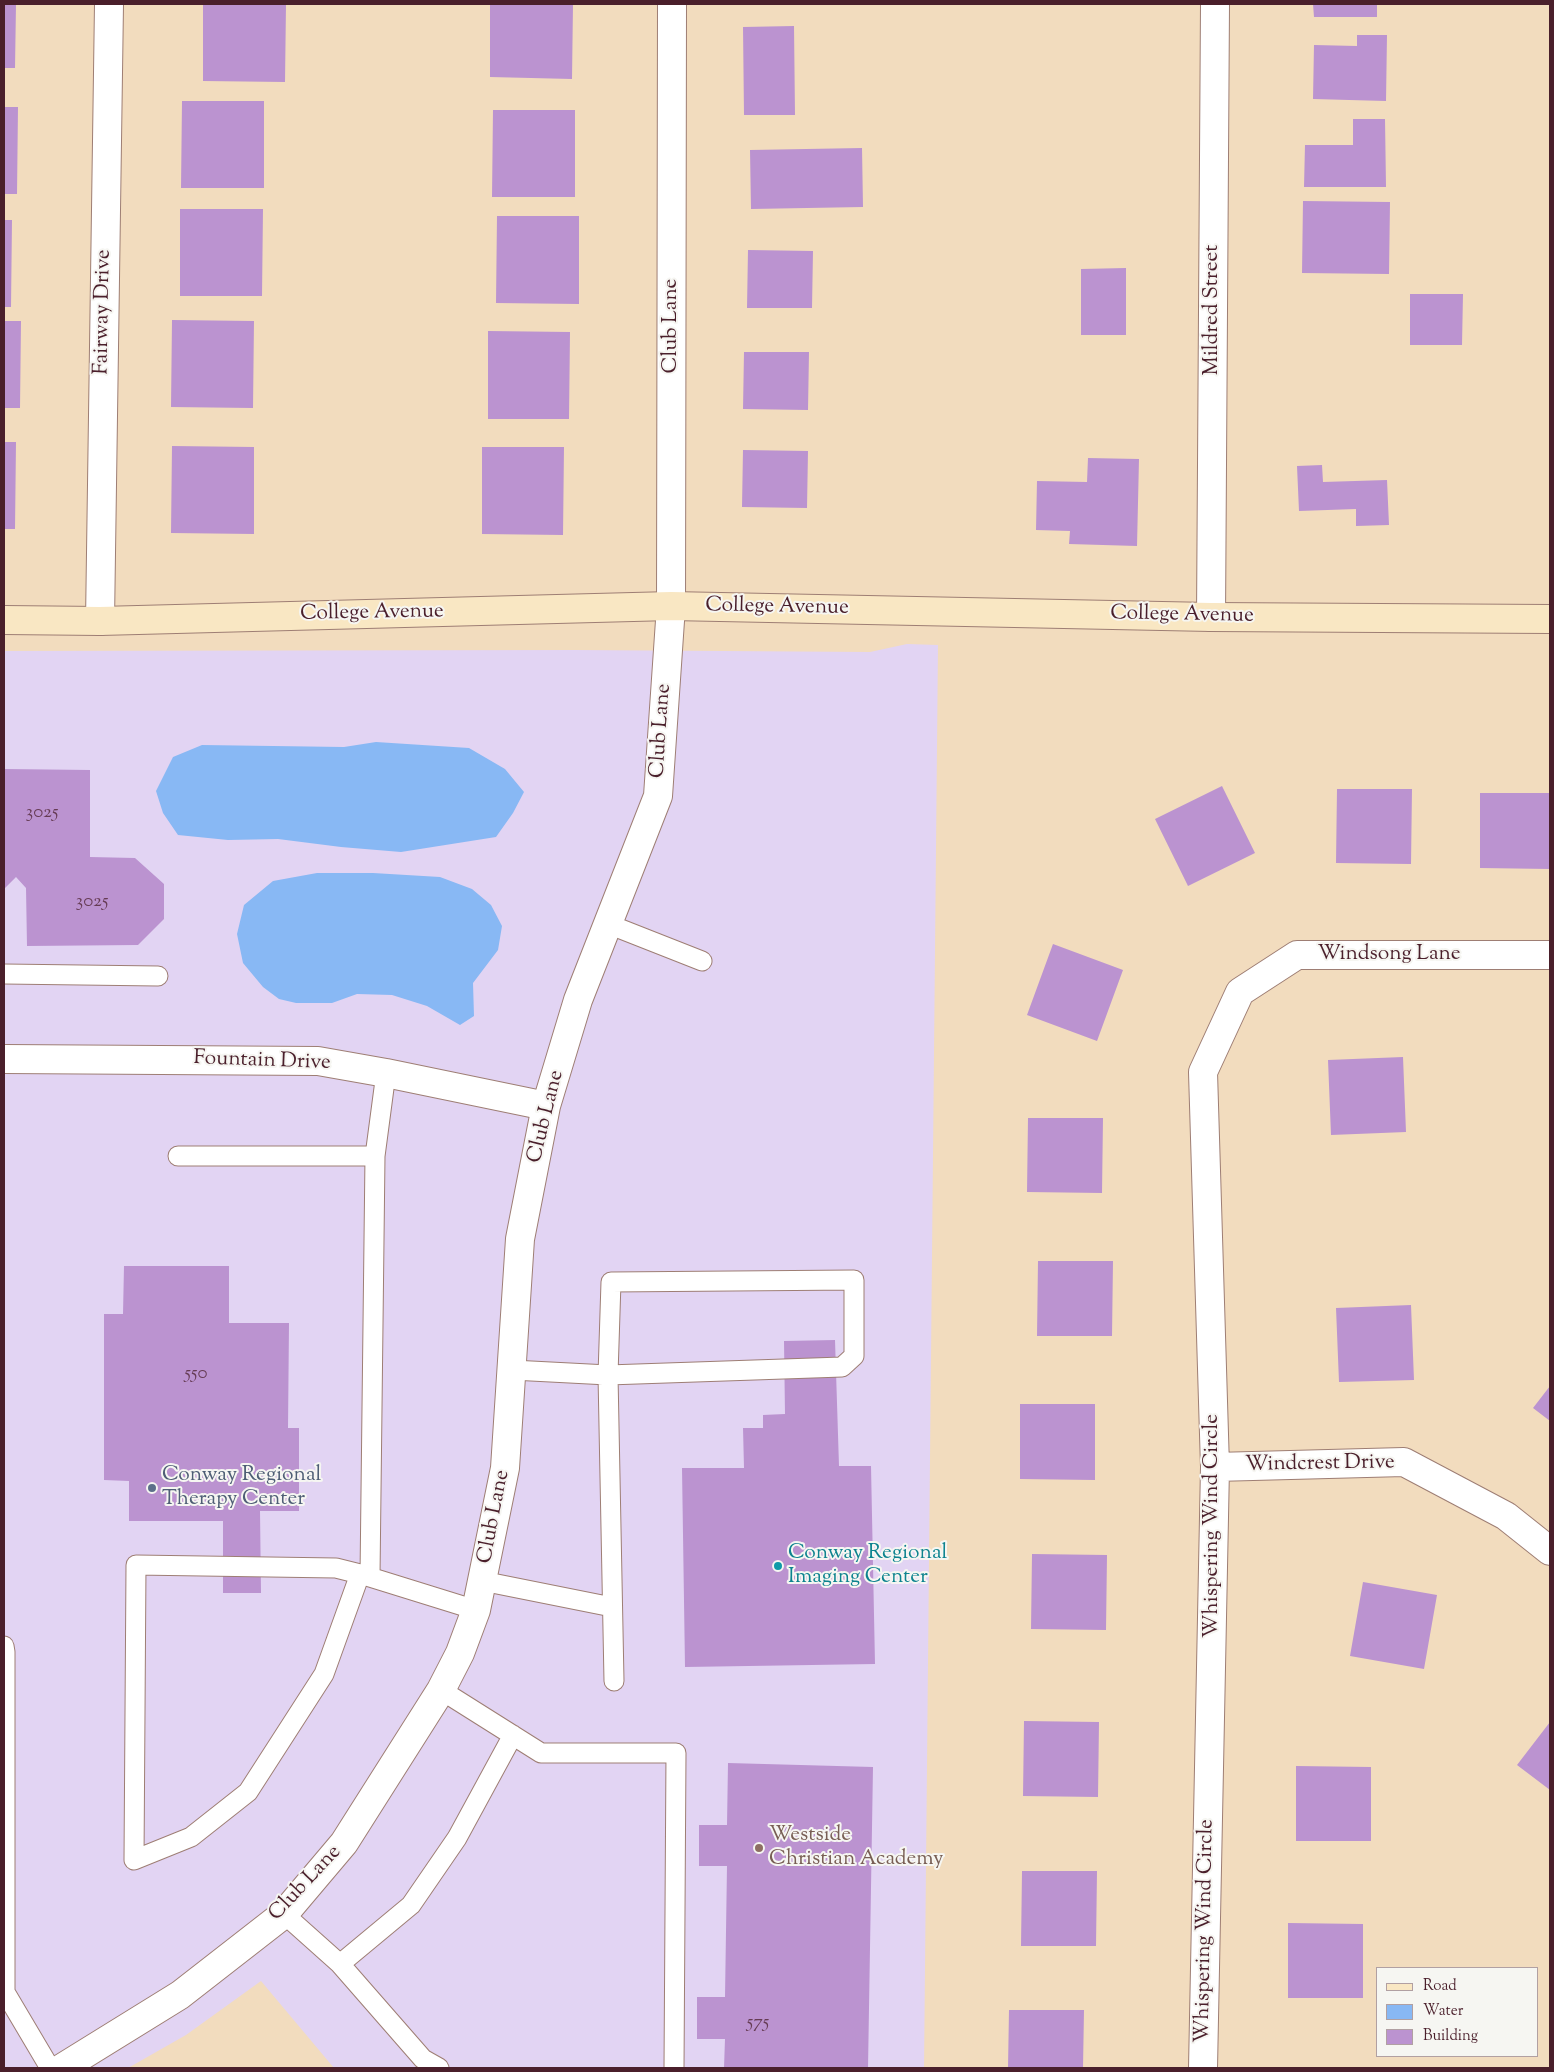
<!DOCTYPE html>
<html>
<head>
<meta charset="utf-8">
<style>
	body { margin:0 }
	#map { position:relative; width:1554px; height:2072px; overflow:hidden; background:#f2dcbe; font-family:"Sorts Mill Goudy",serif }
	canvas { display:block }
	.frame { position:absolute; inset:0; border:5px solid #4a1f2b; pointer-events:none }
	.legend { position:absolute; left:1376px; top:1967px; width:162px; height:90px; box-sizing:border-box; background:#f6f6f2; border:1px solid #b1a0a2; margin:0; padding:6px 9px; list-style:none; font-size:15px; color:#4a1f2b }
	.legend li { display:flex; align-items:center; gap:10px; height:25px }
	.legend b { width:25px; border:1px solid #b1a0a2 }
</style>
</head>
<body>
<div id="map">
<canvas width="1554" height="2072"></canvas>
<div class="frame"></div>
<ul class="legend">
<li><b style="height:6px;background:#f9e7c3"></b>Road</li>
<li><b style="height:14px;background:#88b8f4"></b>Water</li>
<li><b style="height:14px;background:#bb93d0"></b>Building</li>
</ul>
</div>
<script>
const ctx = document.querySelector('canvas').getContext('2d');
ctx.lineJoin = 'round';
function fillPath(path, color) { ctx.fillStyle = color; ctx.fill(path, 'evenodd'); }
const poly = rows => new Path2D(rows.map(r => 'M' + r).join(''));
function stroke(path, color, width, dash) { ctx.strokeStyle = color; ctx.lineWidth = width; ctx.lineCap = dash ? 'butt' : 'round'; ctx.setLineDash(dash || []); ctx.stroke(path); }
function drawText(font, color, halo, rows, align = 'center') {
  ctx.font = font + ' "Sorts Mill Goudy",serif'; ctx.lineWidth = 4; ctx.setLineDash([]); ctx.textBaseline = 'middle'; ctx.strokeStyle = halo; ctx.fillStyle = color; for (const [text, x, y, turn = 0] of rows) {
    ctx.save(); ctx.translate(x, y); ctx.rotate((+turn || 0) * Math.PI / 180); ctx.textAlign = isNaN(turn) ? turn : align; if (halo) ctx.strokeText(text, 0, 0); ctx.fillText(text, 0, 0); ctx.restore();
  }
}
fillPath(poly([
	[907,644,938,645,924,2068,334,2068,261,1981,186,2035,128,2068,4,2068,4,651,575,650,870,652]
]), '#e2d4f3');
fillPath(poly([
	[376,742,469,748,505,769,524,792,513,813,496,837,401,852,341,847,278,839,228,840,178,835,163,813,156,791,173,757,202,745,344,747],
	[317,873,373,873,440,877,472,889,491,905,502,926,498,950,473,983,474,1016,460,1025,427,1006,392,995,357,994,332,1003,296,1003,279,999,263,987,243,963,237,934,244,905,273,881]
]), '#88b8f4');
fillPath(poly([
	[4,4,16,4,15,68,4,68],
	[203,4,286,4,285,82,203,81],
	[490,4,573,4,572,79,490,77],
	[1313,4,1377,4,1377,17,1314,17],
	[794,26,795,115,744,115,743,27],
	[1357,35,1387,35,1386,101,1313,99,1314,45,1357,46],
	[182,101,264,101,264,188,181,188],
	[4,107,18,107,17,194,4,194],
	[493,110,575,110,575,197,492,197],
	[1353,119,1385,119,1386,187,1304,187,1305,145,1353,145],
	[862,148,863,207,751,209,750,150],
	[1303,201,1390,202,1389,274,1302,273],
	[180,209,263,209,262,296,180,296],
	[497,216,579,216,579,304,496,303],
	[4,220,12,220,11,307,4,307],
	[748,250,813,251,812,308,747,308],
	[1126,268,1126,335,1081,335,1081,269],
	[1410,294,1463,294,1462,345,1410,345],
	[172,320,254,321,253,408,171,407],
	[4,321,21,321,20,408,4,408],
	[488,331,570,332,569,419,488,419],
	[744,352,809,352,808,410,743,409],
	[4,442,16,442,15,529,4,529],
	[172,446,254,447,254,534,171,533],
	[482,447,564,447,563,535,482,534],
	[743,450,808,451,807,508,742,507],
	[1088,458,1139,459,1137,546,1069,544,1070,531,1036,530,1037,481,1087,482],
	[1322,465,1323,482,1387,480,1389,525,1356,526,1356,509,1299,511,1297,466],
	[4,769,90,770,90,857,135,858,164,884,164,919,138,945,27,946,26,888,16,877,4,889],
	[1222,786,1255,853,1188,886,1155,819],
	[1337,789,1412,789,1411,864,1336,863],
	[1480,793,1550,793,1550,869,1480,868],
	[1053,944,1123,970,1097,1041,1027,1015],
	[1403,1057,1406,1132,1331,1135,1328,1060],
	[1028,1118,1103,1118,1102,1193,1027,1192],
	[1038,1261,1113,1261,1112,1336,1037,1336],
	[124,1266,229,1266,229,1323,289,1323,288,1428,299,1428,299,1511,260,1511,261,1593,223,1593,223,1521,129,1521,129,1481,104,1480,104,1314,123,1314],
	[1411,1305,1414,1380,1339,1382,1336,1308],
	[835,1340,839,1466,871,1466,875,1664,685,1667,682,1468,744,1468,743,1428,763,1428,763,1415,785,1414,784,1341],
	[1550,1386,1550,1421,1533,1408],
	[1020,1404,1095,1404,1095,1480,1020,1479],
	[1032,1554,1107,1555,1106,1630,1031,1629],
	[1363,1582,1437,1595,1424,1669,1350,1656],
	[1024,1721,1099,1722,1098,1797,1023,1796],
	[1550,1722,1550,1790,1517,1765],
	[728,1763,873,1767,868,2068,724,2068,725,2039,697,2039,697,1997,725,1997,727,1866,699,1866,699,1825,727,1825],
	[1296,1766,1371,1767,1371,1841,1296,1841],
	[1022,1871,1097,1871,1096,1946,1021,1946],
	[1288,1923,1363,1924,1363,1998,1288,1998],
	[1009,2010,1084,2010,1083,2068,1008,2068]
]), '#bb93d0');
const lane = poly([
	[608,924,702,961],
	[4,974,158,976],
	[178,1156,375,1156],
	[512,1370,608,1375,842,1367,854,1356,854,1280,611,1282,608,1375,614,1681],
	[360,1574,324,1674,248,1792,191,1837,134,1860,136,1565,336,1568,360,1574,476,1610],
	[370,1576,375,1156,386,1073],
	[482,1581,612,1607],
	[4,1646,5,1652,5,1992,50,2068],
	[441,1690,541,1753,676,1753,674,2068],
	[284,1914,340,1964,423,2059,439,2068],
	[340,1964,411,1905,457,1838,513,1735]
]);
const street = poly([
	[1211,617,1215,4],
	[100,621,109,4],
	[4,1059,318,1061,386,1073,546,1106],
	[1215,1467,1404,1462,1506,1516,1550,1551],
	[62,2068,180,1995,284,1914,344,1843,441,1690,460,1653,476,1610,505,1468,520,1239,546,1106,578,1000,658,796,671,606,672,4],
	[1203,2068,1215,1467,1203,1072,1240,992,1297,955,1550,955]
]);
const secondary = poly([
	[4,620,100,621,671,606,1211,617,1550,619]
]);
stroke(lane, '#9e7e74', 21);
stroke(street, '#9e7e74', 30);
stroke(secondary, '#9e7e74', 30);
stroke(lane, '#fff', 19);
stroke(street, '#fff', 28);
stroke(secondary, '#f9e7c3', 28);
for (const [x, y, r, color] of [
	[152,1488,5,"#5c6f8a"],
	[778,1566,5,"#0f9aa8"],
	[759,1848,5,"#8d6e63"]
]) { const dot = new Path2D(); dot.arc(x, y, r, 0, 2 * Math.PI); ctx.fillStyle = color; ctx.fill(dot); stroke(dot, '#f6f6f2', 2); }
drawText('19px', '#663c54', null, [
	["3025",42,814],
	["3025",92,903],
	["550",196,1375],
	["575",758,2024]
]);
drawText('21px', '#4a1f2b', '#f6f6f2', [
	["Mildred Street",1213,310,-90],
	["Fairway Drive",104,312,-89],
	["Club Lane",672,326,-90],
	["College Avenue",777,608,1],
	["College Avenue",372,614,-1],
	["College Avenue",1182,616,1],
	["Club Lane",662,731,-86],
	["Windsong Lane",1389,955],
	["Fountain Drive",262,1062,2],
	["Club Lane",547,1117,-76],
	["Windcrest Drive",1320,1465,-1],
	["Club Lane",495,1517,-79],
	["Whispering Wind Circle",1213,1526,-90],
	["Club Lane",306,1884,-47],
	["Whispering Wind Circle",1206,1931,-89]
]);
drawText('21px', '#4e5e75', '#f6f6f2', [
	["Conway Regional",162,1476],
	["Therapy Center",162,1500]
], 'left');
drawText('21px', '#0d838f', '#f6f6f2', [
	["Conway Regional",788,1554],
	["Imaging Center",788,1578]
], 'left');
drawText('21px', '#785e54', '#f6f6f2', [
	["Westside",769,1836],
	["Christian Academy",769,1860]
], 'left');
</script>
</body>
</html>
